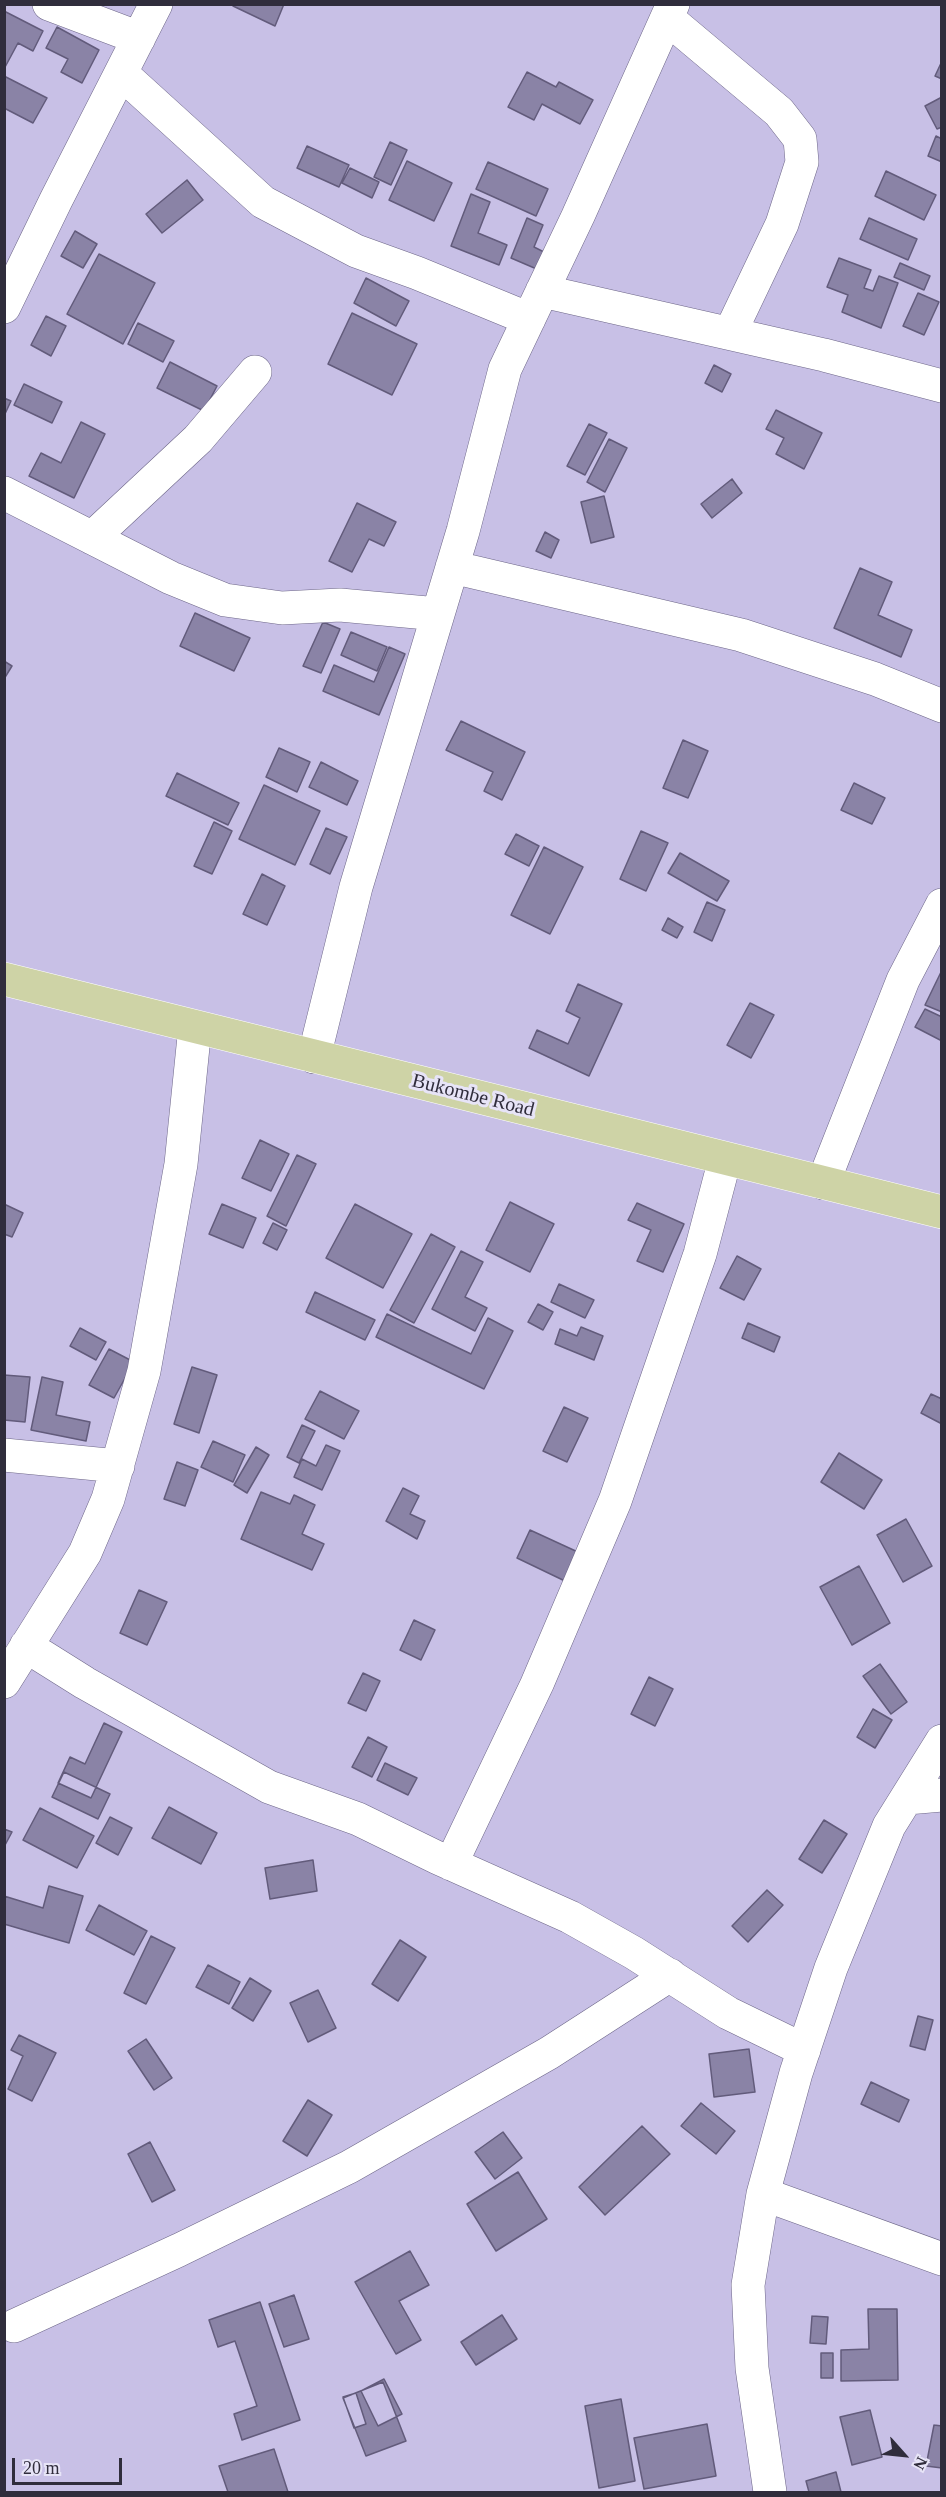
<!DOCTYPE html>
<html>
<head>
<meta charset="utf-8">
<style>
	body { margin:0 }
	#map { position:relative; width:946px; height:2497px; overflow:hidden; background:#c8c0e6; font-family:"Times New Roman",serif }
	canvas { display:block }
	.frame { position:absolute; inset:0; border:6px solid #302d3c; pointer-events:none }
	.north { position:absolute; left:874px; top:2425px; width:60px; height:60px; -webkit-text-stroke:4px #e7e4f7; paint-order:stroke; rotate:117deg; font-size:16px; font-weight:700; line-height:24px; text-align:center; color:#302d3c }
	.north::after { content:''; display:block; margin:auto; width:21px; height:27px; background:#302d3c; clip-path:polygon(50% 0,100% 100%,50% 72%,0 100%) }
	.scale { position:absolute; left:12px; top:2458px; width:110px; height:27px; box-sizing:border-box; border:3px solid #302d3c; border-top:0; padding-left:8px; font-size:18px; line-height:21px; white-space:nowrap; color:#302d3c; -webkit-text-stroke:4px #e7e4f7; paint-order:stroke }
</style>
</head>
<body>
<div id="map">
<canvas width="946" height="2497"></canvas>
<div class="frame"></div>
<div class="north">N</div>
<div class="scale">20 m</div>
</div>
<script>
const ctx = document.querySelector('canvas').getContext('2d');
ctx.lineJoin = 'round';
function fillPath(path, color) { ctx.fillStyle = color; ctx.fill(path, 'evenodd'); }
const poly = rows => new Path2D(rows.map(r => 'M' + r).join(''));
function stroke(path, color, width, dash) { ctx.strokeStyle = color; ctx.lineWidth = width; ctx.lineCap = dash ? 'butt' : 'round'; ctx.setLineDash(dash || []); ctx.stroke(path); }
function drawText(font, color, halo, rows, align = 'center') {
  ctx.font = font + ' "Times New Roman",serif'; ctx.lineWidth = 6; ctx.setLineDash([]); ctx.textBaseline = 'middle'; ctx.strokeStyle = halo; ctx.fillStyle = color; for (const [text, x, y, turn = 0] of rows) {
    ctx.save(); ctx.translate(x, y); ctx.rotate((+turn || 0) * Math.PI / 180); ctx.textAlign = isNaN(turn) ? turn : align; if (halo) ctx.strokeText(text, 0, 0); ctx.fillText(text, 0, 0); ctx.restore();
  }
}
const building = poly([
	[234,4,284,4,275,26,233,6,234,4],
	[4,11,43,31,33,51,18,43,4,69,4,11],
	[57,27,99,50,82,83,61,72,68,59,46,48,57,27],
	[942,61,942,79,935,76,942,61],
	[527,72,556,87,559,82,593,100,580,124,542,104,534,120,508,107,527,72],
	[4,76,47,98,33,123,4,108,4,76],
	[942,97,942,127,937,129,925,106,942,97],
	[936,136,942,139,942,162,928,156,936,136],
	[390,142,407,150,391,185,374,177,390,142],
	[307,146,349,165,339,187,297,168,307,146],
	[407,161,452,183,434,221,389,200,407,161],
	[488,162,548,189,536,216,476,189,488,162],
	[350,168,379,182,372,198,342,183,350,168],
	[886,171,936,195,924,220,875,196,886,171],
	[187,180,203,200,162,233,146,214,187,180],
	[471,194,490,202,478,233,507,245,499,265,451,246,471,194],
	[527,218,543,225,534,247,546,253,539,270,511,258,527,218],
	[869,218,917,239,908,260,860,239,869,218],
	[75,231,97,244,83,268,61,256,75,231],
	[99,254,155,283,123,344,67,314,99,254],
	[839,258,871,270,864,288,873,291,879,276,898,283,881,328,842,312,848,295,827,287,839,258],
	[900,263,930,276,924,290,894,277,900,263],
	[366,278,409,301,396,326,354,303,366,278],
	[918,293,939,302,924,335,903,326,918,293],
	[352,313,417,344,392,395,328,364,352,313],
	[46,316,66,326,51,356,31,345,46,316],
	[138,323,174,341,163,362,128,344,138,323],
	[170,362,217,386,204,411,157,388,170,362],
	[714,365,731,374,722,392,705,383,714,365],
	[24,384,62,402,52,423,14,405,24,384],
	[4,398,11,401,4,416,4,398],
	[776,410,822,433,804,469,776,454,784,438,766,429,776,410],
	[81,422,105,434,74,498,29,476,41,453,61,463,81,422],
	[589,424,607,433,585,475,567,466,589,424],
	[609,439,627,448,605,492,587,482,609,439],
	[732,479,742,493,712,518,701,504,732,479],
	[604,496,614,537,591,543,581,502,604,496],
	[357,503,396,522,384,546,369,539,352,572,329,561,357,503],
	[545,532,559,540,551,558,536,551,545,532],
	[860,568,892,582,878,615,912,630,901,657,834,628,860,568],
	[195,613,250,638,234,671,180,646,195,613],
	[323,622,340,629,321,673,303,666,323,622],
	[351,632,387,647,377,671,341,655,351,632],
	[389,647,405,654,379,715,323,691,334,665,374,682,389,647],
	[4,661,12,666,4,679,4,661],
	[461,721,525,752,502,800,484,791,493,772,446,750,461,721],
	[683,740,708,751,688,798,663,788,683,740],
	[279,748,310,762,297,792,266,777,279,748],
	[321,762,358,781,347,805,309,787,321,762],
	[177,773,239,803,228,825,166,796,177,773],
	[854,783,885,798,872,824,841,810,854,783],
	[264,785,320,811,295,865,239,839,264,785],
	[214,822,232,831,212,874,194,866,214,822],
	[326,828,347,837,330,874,310,864,326,828],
	[641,831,668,843,646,891,620,879,641,831],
	[516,834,539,846,529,866,505,854,516,834],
	[544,847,583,867,550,934,511,915,544,847],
	[680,853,729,881,717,901,668,873,680,853],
	[262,874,285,886,267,925,243,914,262,874],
	[707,902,725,910,712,941,694,932,707,902],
	[668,918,683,927,677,938,662,930,668,918],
	[942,970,942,1012,925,1005,942,970],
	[578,984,622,1004,589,1076,529,1048,537,1030,568,1044,580,1018,566,1011,578,984],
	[750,1003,774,1015,751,1058,727,1045,750,1003],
	[925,1009,942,1017,942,1041,915,1027,925,1009],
	[260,1140,289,1154,271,1191,242,1178,260,1140],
	[297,1155,316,1164,286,1226,267,1216,297,1155],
	[510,1202,554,1224,530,1272,486,1250,510,1202],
	[637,1203,684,1224,663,1272,637,1261,651,1230,628,1220,637,1203],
	[4,1204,23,1213,12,1237,4,1234,4,1204],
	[222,1204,256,1218,243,1248,209,1234,222,1204],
	[355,1204,412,1234,383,1288,326,1258,355,1204],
	[273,1223,287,1230,277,1250,263,1243,273,1223],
	[431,1234,455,1247,414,1323,390,1310,431,1234],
	[461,1251,483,1262,465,1297,487,1308,475,1331,432,1309,461,1251],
	[737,1256,761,1269,744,1300,720,1288,737,1256],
	[559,1284,594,1300,585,1318,551,1302,559,1284],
	[315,1292,375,1320,365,1340,306,1312,315,1292],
	[538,1304,553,1312,543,1330,528,1322,538,1304],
	[387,1314,471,1354,488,1318,513,1331,484,1389,376,1337,387,1314],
	[748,1323,780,1337,774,1352,742,1338,748,1323],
	[581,1327,603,1336,594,1360,555,1344,560,1329,577,1336,581,1327],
	[80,1328,106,1342,96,1360,70,1346,80,1328],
	[109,1349,134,1362,114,1398,89,1385,109,1349],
	[192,1367,217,1375,199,1433,174,1424,192,1367],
	[4,1375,30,1377,25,1422,4,1420,4,1375],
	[42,1377,63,1382,56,1415,90,1422,86,1441,31,1430,42,1377],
	[320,1391,359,1411,344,1439,305,1419,320,1391],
	[931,1394,942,1399,942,1424,921,1413,931,1394],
	[564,1407,588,1418,567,1462,543,1451,564,1407],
	[302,1425,315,1431,299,1463,287,1457,302,1425],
	[213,1441,245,1455,233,1482,201,1467,213,1441],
	[326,1445,340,1451,322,1490,294,1477,302,1459,316,1466,326,1445],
	[256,1447,269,1455,247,1493,234,1485,256,1447],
	[839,1453,882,1480,864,1509,821,1482,839,1453],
	[177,1462,198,1470,185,1506,164,1499,177,1462],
	[403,1488,419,1496,410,1514,425,1521,417,1539,386,1521,403,1488],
	[261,1492,290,1504,294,1495,315,1505,302,1534,324,1544,312,1570,241,1539,261,1492],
	[906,1519,932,1566,903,1582,877,1535,906,1519],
	[530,1530,580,1553,567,1582,517,1558,530,1530],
	[859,1566,890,1623,852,1645,820,1587,859,1566],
	[139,1590,167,1602,147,1645,120,1633,139,1590],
	[414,1620,435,1630,421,1660,400,1650,414,1620],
	[880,1664,907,1702,891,1714,863,1676,880,1664],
	[363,1673,380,1681,366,1711,348,1703,363,1673],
	[649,1677,673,1689,655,1726,631,1714,649,1677],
	[873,1709,892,1720,875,1748,857,1737,873,1709],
	[104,1723,122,1732,91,1798,58,1783,70,1757,85,1764,104,1723],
	[368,1737,387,1747,372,1777,352,1767,368,1737],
	[385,1763,417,1778,408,1795,377,1780,385,1763],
	[64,1772,110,1794,98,1819,52,1797,64,1772],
	[169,1807,217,1833,201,1864,152,1838,169,1807],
	[40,1808,94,1836,77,1868,23,1840,40,1808],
	[110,1817,132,1828,118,1855,96,1843,110,1817],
	[824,1820,847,1834,822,1873,799,1859,824,1820],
	[4,1829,12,1832,4,1847,4,1829],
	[313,1860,317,1891,270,1899,265,1868,313,1860],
	[49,1886,83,1896,69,1943,4,1924,4,1896,43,1908,49,1886],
	[767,1890,783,1905,748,1942,732,1926,767,1890],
	[99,1905,147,1931,134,1955,86,1930,99,1905],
	[151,1936,175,1948,146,2004,124,1993,151,1936],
	[400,1940,426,1957,398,2001,372,1984,400,1940],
	[208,1965,240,1982,229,2004,196,1987,208,1965],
	[250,1978,271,1991,253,2021,232,2008,250,1978],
	[318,1990,336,2028,308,2042,290,2003,318,1990],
	[918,2016,933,2020,925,2050,910,2046,918,2016],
	[19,2035,56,2053,32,2101,8,2089,23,2056,11,2050,19,2035],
	[146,2039,172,2078,154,2090,128,2051,146,2039],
	[749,2049,755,2092,714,2097,709,2054,749,2049],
	[871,2082,909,2100,899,2122,861,2104,871,2082],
	[308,2100,332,2115,307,2156,283,2141,308,2100],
	[701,2103,735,2131,716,2154,681,2126,701,2103],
	[642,2126,670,2154,605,2215,579,2187,642,2126],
	[503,2132,522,2158,495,2179,475,2152,503,2132],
	[150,2142,175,2190,152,2202,128,2154,150,2142],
	[518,2172,547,2219,496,2251,467,2204,518,2172],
	[410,2251,429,2285,399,2301,421,2340,396,2354,355,2282,410,2251],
	[294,2295,309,2339,284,2347,269,2304,294,2295],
	[260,2302,300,2420,242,2440,234,2414,257,2406,235,2341,218,2347,209,2320,260,2302],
	[868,2309,897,2309,898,2380,841,2381,841,2350,869,2349,868,2309],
	[502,2315,517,2339,476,2365,461,2342,502,2315],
	[812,2316,828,2317,826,2344,810,2343,812,2316],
	[821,2353,833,2353,833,2378,821,2378,821,2353],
	[384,2379,402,2414,378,2426,361,2391,384,2379],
	[383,2382,406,2441,366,2456,343,2398,383,2382],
	[356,2393,366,2424,354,2428,343,2397,356,2393],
	[621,2399,635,2481,599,2488,585,2406,621,2399],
	[870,2410,882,2457,852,2465,840,2417,870,2410],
	[707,2424,716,2476,644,2489,634,2438,707,2424],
	[934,2425,942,2426,942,2468,926,2466,934,2425],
	[274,2449,288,2492,228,2492,219,2466,274,2449],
	[836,2472,841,2492,809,2492,806,2481,836,2472]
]);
fillPath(building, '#8a83a6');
stroke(building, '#625b7b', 1.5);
const minor = poly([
	[49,4,139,38],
	[667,18,779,112,800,139,802,162,782,224,730,333],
	[121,73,263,202,356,251,417,273,529,319],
	[542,291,824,355,942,386],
	[4,307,56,200,156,4],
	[4,493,171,578,225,600,282,608,340,605,438,614],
	[92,538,198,439,255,372],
	[452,567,741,635,875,679,942,706],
	[314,1057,356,887,463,531,505,369,578,216,673,4],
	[823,1183,903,980,942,905],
	[4,1455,118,1466],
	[26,1646,85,1683,269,1787,358,1819,438,1858,570,1917,634,1953,728,2013,804,2050],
	[4,1682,85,1553,108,1499,144,1371,181,1164,195,1027],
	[907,1798,942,1795],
	[451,1864,537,1684,615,1501,700,1254,725,1159],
	[763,2194,942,2259],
	[14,2326,179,2250,349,2167,549,2053,670,1975],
	[770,2492,752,2368,748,2285,763,2194,796,2073,831,1968,889,1826,942,1741]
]);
const major = poly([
	[4,979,942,1212]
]);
stroke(minor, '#6d6688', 34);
stroke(major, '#fff', 34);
stroke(minor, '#fff', 33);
stroke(major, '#ced3a6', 33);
drawText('20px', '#302d3c', '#e7e4f7', [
	["Bukombe Road",473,1096,14]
]);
</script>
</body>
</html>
